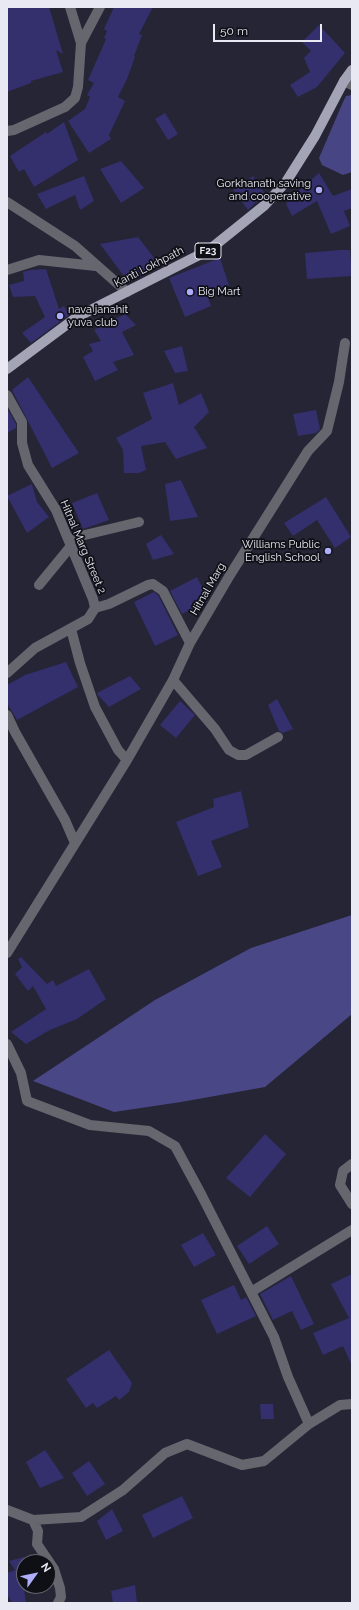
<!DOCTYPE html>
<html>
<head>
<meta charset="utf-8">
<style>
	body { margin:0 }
	#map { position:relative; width:359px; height:1610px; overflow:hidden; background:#252535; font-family:Raleway,sans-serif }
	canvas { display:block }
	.frame { position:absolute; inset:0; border:8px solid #e9e9f4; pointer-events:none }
	.north { position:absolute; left:16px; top:1554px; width:40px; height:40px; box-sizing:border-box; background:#0f0f16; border:1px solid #66666f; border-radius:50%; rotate:57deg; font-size:11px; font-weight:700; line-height:16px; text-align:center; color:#e9e9f4 }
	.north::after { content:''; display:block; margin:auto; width:14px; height:18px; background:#aeaefb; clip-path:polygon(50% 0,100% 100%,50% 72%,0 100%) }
	.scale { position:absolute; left:213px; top:24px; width:109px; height:18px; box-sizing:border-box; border:2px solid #e9e9f4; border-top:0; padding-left:5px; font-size:12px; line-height:14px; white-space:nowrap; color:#e9e9f4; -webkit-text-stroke:3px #0f0f16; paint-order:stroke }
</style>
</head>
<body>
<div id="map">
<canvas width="359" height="1610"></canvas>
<div class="frame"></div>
<div class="north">N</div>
<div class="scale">50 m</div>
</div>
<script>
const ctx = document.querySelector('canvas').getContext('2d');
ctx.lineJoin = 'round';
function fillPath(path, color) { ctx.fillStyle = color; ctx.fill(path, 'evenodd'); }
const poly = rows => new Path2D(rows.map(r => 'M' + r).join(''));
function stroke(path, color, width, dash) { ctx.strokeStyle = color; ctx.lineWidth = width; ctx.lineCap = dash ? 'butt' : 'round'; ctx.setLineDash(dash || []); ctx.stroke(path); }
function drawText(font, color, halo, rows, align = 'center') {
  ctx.font = font + ' Raleway,sans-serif'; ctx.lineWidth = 3.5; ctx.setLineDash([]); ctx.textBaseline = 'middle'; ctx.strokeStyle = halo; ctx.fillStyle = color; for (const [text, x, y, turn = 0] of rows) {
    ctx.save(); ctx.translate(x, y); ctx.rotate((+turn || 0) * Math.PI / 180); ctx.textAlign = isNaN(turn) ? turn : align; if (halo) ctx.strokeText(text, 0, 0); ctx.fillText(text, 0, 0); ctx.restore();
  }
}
fillPath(poly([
	[352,915,352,1014,265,1087,181,1102,114,1112,33,1081,155,1000,251,948]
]), '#4a4787');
fillPath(poly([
	[352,95,352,172,343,175,322,165,319,158,343,102,346,96]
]), '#484585');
fillPath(poly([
	[7,7,49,7,63,54,56,50,63,72,31,81,31,83,7,92],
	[114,7,153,7,139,34,142,35,134,56,135,57,127,79,118,97,125,101,109,135,111,139,89,153,68,121,85,109,90,97,87,95,94,83,88,80,106,39,104,38,107,31,104,29],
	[319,25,345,53,317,87,298,97,290,85,310,72,304,58,311,51,302,42],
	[165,113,178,134,168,140,155,119],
	[64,122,78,160,34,187,24,169,19,172,10,156,46,132,47,134],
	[121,161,144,188,121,203,100,169],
	[319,173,333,196,352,189,352,208,344,211,350,226,331,234,317,201,292,216,286,204,298,191],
	[84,176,94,201,80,210,75,195,46,209,37,194],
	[253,176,265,194,248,210,233,190],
	[138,237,159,264,129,283,100,244],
	[340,250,350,250,352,276,307,279,305,253],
	[220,258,229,285,206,292,211,306,185,317,169,278],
	[46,269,59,309,64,306,69,315,31,343,22,333,45,317,35,296,13,297,9,285,24,281,23,272,30,270],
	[125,314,136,325,122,332,134,355,113,362,118,370,95,381,83,357,93,351,89,344,101,341,94,330],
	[182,346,188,371,175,373,164,351],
	[28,377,79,453,52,468,12,390],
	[173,383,179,405,201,393,209,412,194,427,207,448,176,459,165,442,141,446,146,470,139,473,124,473,123,450,116,438,152,419,143,393],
	[7,408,16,424,16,428,7,433],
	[316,410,320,429,316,433,298,436,293,414],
	[181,480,198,517,170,521,165,484],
	[32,484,37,502,49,517,27,533,7,496],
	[97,493,109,520,83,529,72,503],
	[326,497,351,537,335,548,317,520,293,536,284,523],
	[161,535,174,554,153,560,146,544],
	[197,577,208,599,207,602,182,614,170,591],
	[154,592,158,595,178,635,155,646,134,602],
	[66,662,78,687,17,720,7,703,7,685,25,675],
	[130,676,141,689,109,707,98,695,97,693],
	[277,699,293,729,283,733,279,731,268,705],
	[180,701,195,715,176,738,160,725],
	[241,791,249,827,211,841,222,867,198,876,176,822,214,807,213,799],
	[21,957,47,984,53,980,56,986,89,969,106,999,77,1019,50,1030,26,1044,11,1032,46,1009,33,986,28,991,15,974,22,967,18,959],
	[265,1134,286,1154,250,1197,226,1178],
	[267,1226,279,1244,249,1264,237,1246],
	[203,1233,216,1255,194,1267,181,1245],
	[352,1274,352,1366,343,1346,323,1355,313,1333,349,1318,331,1284],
	[291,1276,314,1324,301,1330,292,1311,273,1320,260,1294],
	[234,1285,241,1300,246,1297,256,1316,217,1334,201,1300],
	[109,1350,132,1383,129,1392,119,1400,116,1396,97,1408,93,1403,86,1408,66,1379],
	[260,1404,273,1404,274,1419,261,1419],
	[45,1450,64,1478,40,1488,26,1462],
	[89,1461,105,1484,87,1496,72,1473],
	[182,1496,193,1518,153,1538,142,1515],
	[112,1509,123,1531,106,1540,97,1521],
	[24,1557,24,1589,26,1603,12,1603,7,1594,7,1573,15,1570,9,1561],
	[135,1585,137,1603,113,1603,111,1591]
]), '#342f6d');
stroke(poly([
	[81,43,100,7],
	[344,81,352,85],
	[7,131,14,130,65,107,75,98,78,87,81,43,70,7],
	[7,202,75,246,127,292],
	[7,270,39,260,96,266],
	[7,395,22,422,22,443,28,465,56,510,93,599,95,608,88,619,35,648,7,673],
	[68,539,139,522],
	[39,585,71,546],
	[95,608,109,604,148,585,153,584,163,591,190,643],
	[71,629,80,663,95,707,118,750,127,760],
	[173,680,215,729,229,750,238,755,246,755,278,737],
	[7,715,15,732,65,820,75,843],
	[7,953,127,760,173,680,190,643,230,575,308,451,327,431,339,382,345,343],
	[7,1044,21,1073,27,1101,90,1125,149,1131,175,1146,201,1194,274,1337,288,1377,309,1424],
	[352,1164,343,1171,340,1185,352,1204],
	[251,1292,352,1230],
	[7,1510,33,1520,38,1531,37,1544,54,1569,60,1588,61,1597,58,1603],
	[33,1520,81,1517,123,1490,165,1453,187,1444,242,1465,264,1461,309,1424,340,1405,352,1404]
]), '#65666e', 10);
stroke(poly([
	[7,369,77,317,209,250,265,205,286,182,315,136,344,81,352,70]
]), '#a3a4b6', 10);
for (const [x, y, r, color] of [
	[319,190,4,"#aeaefb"],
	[190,292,4,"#aeaefb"],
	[60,316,4,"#aeaefb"],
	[328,551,4,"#aeaefb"]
]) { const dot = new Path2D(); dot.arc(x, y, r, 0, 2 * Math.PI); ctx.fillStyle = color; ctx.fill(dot); stroke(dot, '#0f0f16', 1.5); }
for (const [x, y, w] of [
	[208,251,26]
]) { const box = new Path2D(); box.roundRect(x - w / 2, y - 8, w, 16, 3); ctx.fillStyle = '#0f0f16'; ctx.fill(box); stroke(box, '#e9e9f4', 1); }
drawText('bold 10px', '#e9e9f4', null, [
	["F23",208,251]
]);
drawText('11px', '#e9e9f4', '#0f0f16', [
	["Gorkhanath saving",311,184],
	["and cooperative",311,197],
	["Big Mart",198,292,"left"],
	["nava janahit",68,310,"left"],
	["yuva club",68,323,"left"],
	["Williams Public",320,545],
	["English School",320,558]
], 'right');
drawText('11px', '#e9e9f4', '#0f0f16', [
	["Kanti Lokhpath",149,267,-27],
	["Hitnal Marg Street 2",83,547,67],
	["Hitnal Marg",208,589,-60]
]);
</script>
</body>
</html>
